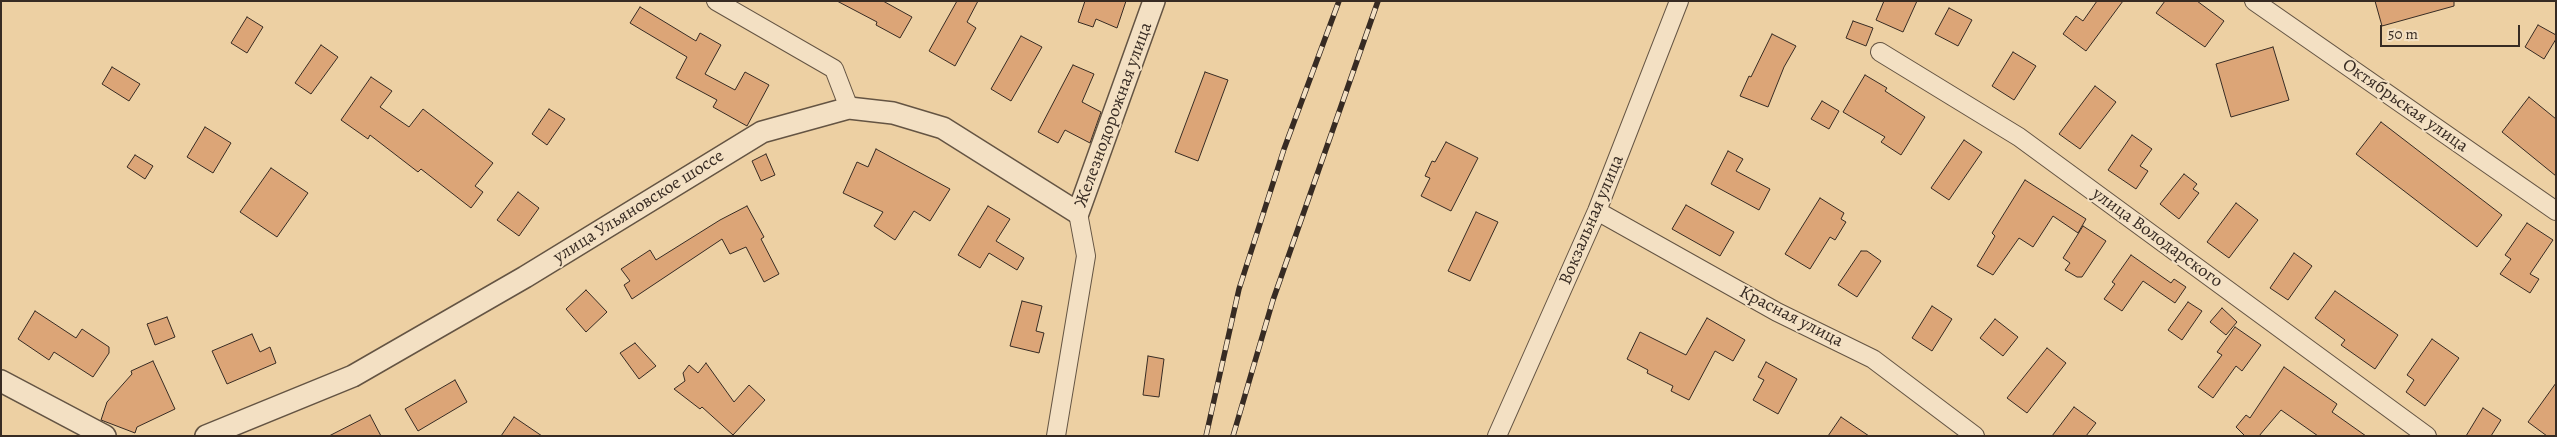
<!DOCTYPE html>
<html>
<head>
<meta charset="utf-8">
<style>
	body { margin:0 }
	#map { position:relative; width:2557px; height:437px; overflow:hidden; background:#edd0a3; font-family:Alegreya,serif }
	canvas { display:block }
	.frame { position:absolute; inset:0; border:2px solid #372b23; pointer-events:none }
	.scale { position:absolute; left:2380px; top:25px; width:140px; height:22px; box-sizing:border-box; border:2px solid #372b23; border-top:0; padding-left:6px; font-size:15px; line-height:18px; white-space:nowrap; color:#372b23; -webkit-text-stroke:4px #f3e0c3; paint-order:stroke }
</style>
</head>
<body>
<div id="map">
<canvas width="2557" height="437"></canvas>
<div class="frame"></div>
<div class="scale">50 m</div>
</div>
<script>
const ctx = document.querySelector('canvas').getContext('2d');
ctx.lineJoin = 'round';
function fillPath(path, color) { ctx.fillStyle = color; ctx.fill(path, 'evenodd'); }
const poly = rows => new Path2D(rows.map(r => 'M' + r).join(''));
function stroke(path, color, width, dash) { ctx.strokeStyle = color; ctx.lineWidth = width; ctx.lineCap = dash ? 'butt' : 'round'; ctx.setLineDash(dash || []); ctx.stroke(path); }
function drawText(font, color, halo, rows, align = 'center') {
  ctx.font = font + ' Alegreya,serif'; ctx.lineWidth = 4; ctx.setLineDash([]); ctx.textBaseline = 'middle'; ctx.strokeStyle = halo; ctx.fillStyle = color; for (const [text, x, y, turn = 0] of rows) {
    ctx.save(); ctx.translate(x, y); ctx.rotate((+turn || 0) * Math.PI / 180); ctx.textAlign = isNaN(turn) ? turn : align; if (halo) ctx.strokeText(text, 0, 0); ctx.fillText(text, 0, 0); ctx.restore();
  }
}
const building = poly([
	[837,1,883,1,912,17,900,38,876,25,877,22,837,1],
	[957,1,978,1,967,22,976,28,955,66,929,51,957,1],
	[1085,1,1126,1,1117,28,1096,19,1093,27,1078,22,1085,1],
	[1884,1,1917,1,1903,32,1876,20,1884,1],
	[2097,1,2123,1,2086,51,2063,34,2076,16,2083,21,2097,1],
	[2165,1,2197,1,2224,21,2205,47,2156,13,2165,1],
	[2375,1,2454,1,2454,6,2382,26,2375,1],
	[640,7,696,41,700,33,721,45,705,74,735,90,745,72,769,85,747,126,713,107,717,100,676,78,687,57,630,23,640,7],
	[1949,8,1972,20,1958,46,1935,34,1949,8],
	[247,17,263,27,247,53,231,43,247,17],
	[1853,21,1873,28,1866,46,1846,38,1853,21],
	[2538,25,2556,35,2556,39,2544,59,2525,47,2538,25],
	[1772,34,1796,46,1784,67,1768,107,1740,96,1749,76,1751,77,1772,34],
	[1021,36,1042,47,1011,101,991,89,1021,36],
	[321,45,338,57,311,94,295,83,321,45],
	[2273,47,2289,100,2231,117,2216,64,2273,47],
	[2013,52,2036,66,2014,100,1992,86,2013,52],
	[1073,65,1094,74,1082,102,1101,112,1090,143,1065,130,1058,143,1038,132,1073,65],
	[112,67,140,84,129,101,102,84,112,67],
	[1205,72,1228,80,1198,161,1175,152,1205,72],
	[1865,75,1887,88,1885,91,1925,117,1901,155,1881,142,1885,137,1843,112,1865,75],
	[371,77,392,91,380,107,409,127,423,109,493,163,475,186,483,192,471,208,421,169,418,172,370,135,368,139,341,120,371,77],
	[2095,86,2116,102,2080,149,2059,134,2095,86],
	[2529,97,2556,119,2556,176,2502,132,2529,97],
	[1822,101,1839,111,1829,129,1811,119,1822,101],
	[549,109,565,119,547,145,532,134,549,109],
	[2381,122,2502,215,2477,247,2356,154,2381,122],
	[205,127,231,143,213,173,187,157,205,127],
	[2132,135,2152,149,2140,166,2148,171,2136,189,2108,170,2132,135],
	[1964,140,1982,152,1949,200,1931,188,1964,140],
	[1446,142,1478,158,1451,211,1421,196,1430,178,1425,176,1432,161,1435,162,1446,142],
	[876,149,950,189,930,221,914,211,895,240,874,226,883,212,843,193,857,162,868,167,876,149],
	[1728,151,1743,159,1736,171,1770,189,1759,210,1711,184,1728,151],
	[766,154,775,175,761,181,752,161,766,154],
	[135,155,153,166,145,179,127,167,135,155],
	[271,168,308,193,277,237,240,212,271,168],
	[2184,174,2197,184,2193,189,2199,193,2179,219,2160,204,2184,174],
	[2025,180,2086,219,2078,233,2053,216,2033,247,2019,238,1993,275,1977,266,1995,236,1992,233,2025,180],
	[518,192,539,208,519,236,497,220,518,192],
	[1820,198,1844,213,1841,219,1846,222,1835,240,1830,237,1810,269,1785,254,1820,198],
	[2236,203,2258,220,2229,258,2207,242,2236,203],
	[1686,205,1734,232,1720,256,1672,229,1686,205],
	[747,206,764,237,761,239,779,274,764,282,746,247,730,254,722,239,632,299,624,285,630,281,621,269,650,250,656,260,720,220,747,206],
	[988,206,1010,219,996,241,1024,258,1017,270,989,253,980,268,958,255,988,206],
	[1476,212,1498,222,1470,281,1448,271,1476,212],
	[2527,223,2553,240,2530,274,2539,279,2530,293,2500,274,2511,259,2505,255,2527,223],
	[2083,226,2106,241,2082,277,2077,277,2065,270,2070,263,2063,258,2083,226],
	[1861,251,1867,251,1881,261,1857,297,1838,285,1861,251],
	[2294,253,2312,266,2288,300,2270,288,2294,253],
	[2131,255,2171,283,2174,279,2186,287,2175,303,2143,281,2122,311,2104,299,2115,284,2112,282,2131,255],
	[586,290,607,312,586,332,566,309,586,290],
	[2335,291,2398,335,2375,369,2341,345,2345,340,2315,318,2335,291],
	[1022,301,1042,306,1036,331,1044,333,1039,353,1010,346,1022,301],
	[2188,302,2202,311,2182,340,2168,330,2188,302],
	[1932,306,1952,319,1932,351,1912,338,1932,306],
	[2222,308,2237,322,2226,335,2210,322,2222,308],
	[35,311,76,338,82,329,109,347,109,353,93,377,54,352,49,360,18,339,35,311],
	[167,317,175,337,155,345,147,324,167,317],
	[1707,318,1745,340,1733,361,1715,351,1689,400,1671,391,1673,386,1647,373,1648,370,1627,359,1640,332,1686,355,1707,318],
	[1995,319,2018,337,2003,356,1980,338,1995,319],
	[2235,327,2261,345,2242,371,2236,366,2213,398,2198,387,2222,355,2217,352,2235,327],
	[252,334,260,352,270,347,276,363,227,384,212,351,252,334],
	[2432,339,2459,358,2425,406,2406,392,2414,380,2407,375,2432,339],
	[635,343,656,366,639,379,620,353,635,343],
	[2047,348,2066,363,2027,413,2007,398,2047,348],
	[1148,356,1164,359,1159,397,1143,395,1148,356],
	[153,361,175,409,137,427,135,433,101,420,107,402,132,374,131,371,153,361],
	[1766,362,1797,379,1778,414,1753,400,1764,380,1758,377,1766,362],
	[706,363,734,402,749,385,765,400,733,435,702,407,700,409,674,389,685,381,683,373,689,365,698,373,706,363],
	[2284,367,2337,404,2332,412,2366,436,2318,436,2281,410,2259,436,2245,436,2236,427,2246,415,2250,418,2284,367],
	[455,380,467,402,418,431,405,409,455,380],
	[2556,383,2556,436,2547,436,2528,422,2556,383],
	[2074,407,2096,423,2086,436,2052,436,2074,407],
	[2483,408,2501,420,2491,436,2466,436,2483,408],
	[370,415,381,436,329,436,370,415],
	[514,417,542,436,501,436,514,417],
	[1841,417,1869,436,1828,436,1841,417]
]);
fillPath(building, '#dca577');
stroke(building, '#372b23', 1);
const minor = poly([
	[716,1,834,69,849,108],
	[2254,1,2556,211],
	[1880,52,2019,137,2427,436],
	[1597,211,1777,312,1873,359,1975,436],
	[1056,436,1086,256,1078,213],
	[1497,436,1597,211,1679,1]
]);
const tertiary = poly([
	[1,381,105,436],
	[206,436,353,376,525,277,762,132,849,108,893,113,943,128,1078,213,1154,1]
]);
stroke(minor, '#645443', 20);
stroke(tertiary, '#645443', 24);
stroke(minor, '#f3e0c3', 18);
stroke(tertiary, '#f3e0c3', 21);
const rail = poly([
	[1206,436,1239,289,1284,149,1339,1],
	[1233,436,1273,300,1378,1]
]);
stroke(rail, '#372b23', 5.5);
stroke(rail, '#f3e0c3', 4, [11]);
drawText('18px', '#372b23', '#f3e0c3', [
	["Октябрьская улица",2405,106,35],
	["Железнодорожная улица",1114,115,-70],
	["улица Ульяновское шоссе",639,207,-32],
	["Вокзальная улица",1592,220,-67],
	["улица Володарского",2157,238,36],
	["Красная улица",1791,317,27]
]);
</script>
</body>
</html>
